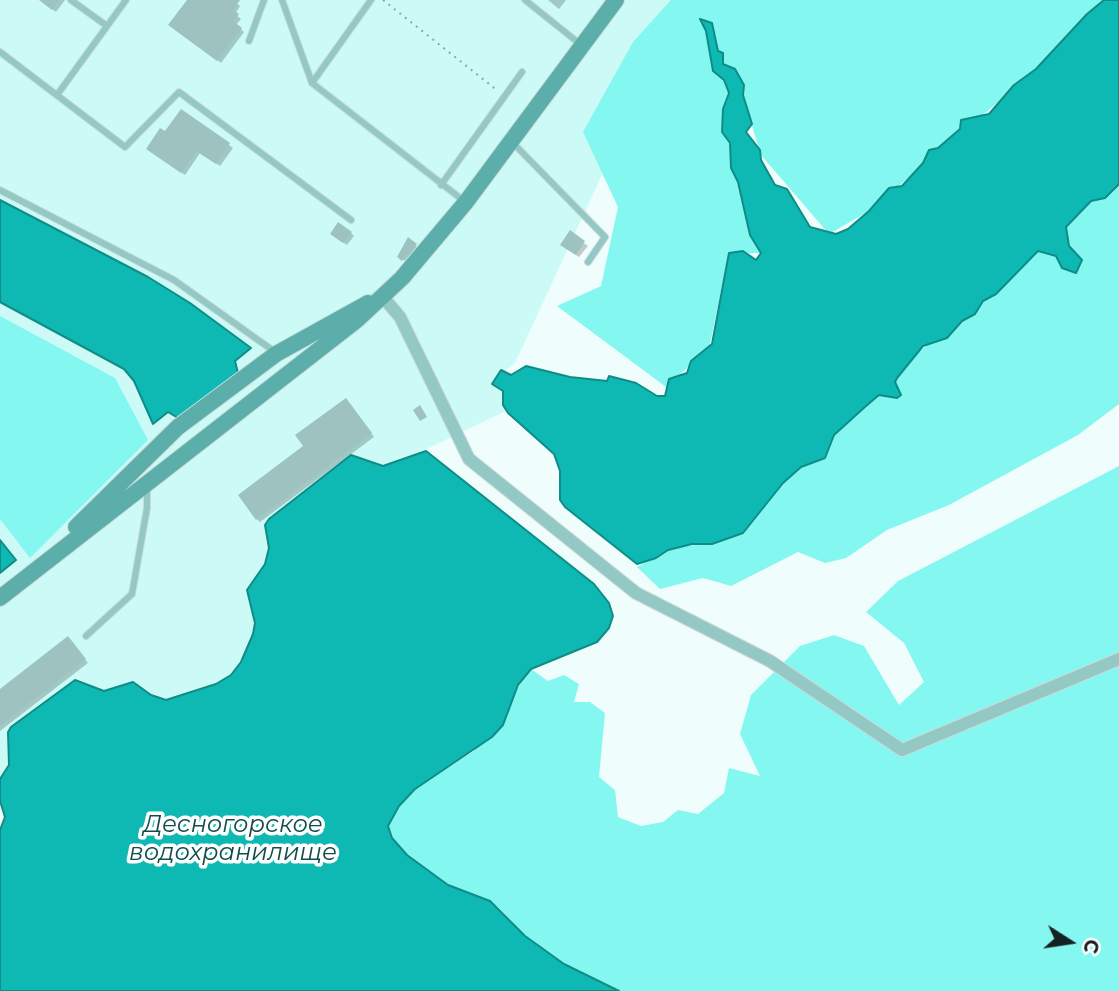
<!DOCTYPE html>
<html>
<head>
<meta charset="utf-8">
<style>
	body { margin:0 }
	#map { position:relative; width:1119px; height:991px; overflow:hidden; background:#effdfc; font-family:Montserrat,sans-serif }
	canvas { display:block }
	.north { position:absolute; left:1035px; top:907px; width:70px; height:70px; -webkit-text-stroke:5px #fff; paint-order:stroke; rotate:102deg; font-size:19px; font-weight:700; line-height:28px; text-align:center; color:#142221 }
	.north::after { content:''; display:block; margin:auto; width:24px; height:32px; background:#142221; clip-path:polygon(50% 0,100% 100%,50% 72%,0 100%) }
</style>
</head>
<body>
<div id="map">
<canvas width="1119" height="991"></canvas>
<div class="north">С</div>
</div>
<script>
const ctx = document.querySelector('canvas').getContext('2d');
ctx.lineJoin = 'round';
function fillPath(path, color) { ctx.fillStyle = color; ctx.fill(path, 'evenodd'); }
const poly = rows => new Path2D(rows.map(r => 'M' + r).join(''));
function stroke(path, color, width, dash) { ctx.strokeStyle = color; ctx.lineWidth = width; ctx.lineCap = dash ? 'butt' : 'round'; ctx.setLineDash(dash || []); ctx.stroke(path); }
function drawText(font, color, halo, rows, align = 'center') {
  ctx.font = font + ' Montserrat,sans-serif'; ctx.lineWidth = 7; ctx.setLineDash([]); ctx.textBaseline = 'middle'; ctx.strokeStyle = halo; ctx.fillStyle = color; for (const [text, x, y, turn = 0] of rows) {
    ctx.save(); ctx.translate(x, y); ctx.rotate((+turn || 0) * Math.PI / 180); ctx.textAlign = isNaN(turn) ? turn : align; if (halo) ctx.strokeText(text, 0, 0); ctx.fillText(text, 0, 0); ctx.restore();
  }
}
fillPath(poly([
	[0,0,687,0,679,8,515,363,504,371,510,409,393,465,383,466,351,456,269,519,269,548,265,564,247,590,255,623,253,634,241,662,231,675,217,684,166,700,151,695,133,682,104,691,81,682,8,733,9,765,0,779]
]), '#cbfaf7');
fillPath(poly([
	[671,0,1119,0,869,211,829,234,761,155,735,71,723,109,761,253,729,253,709,348,666,387,557,306,601,286,618,207,583,132,633,42],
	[1119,184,1119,404,1078,435,949,505,887,530,846,558,825,563,798,552,731,586,703,578,660,589,637,567,676,546,702,545,832,422,879,395,889,397,897,377,912,357,980,305,1038,251,1056,256,1060,263,1077,255,1069,246,1066,227,1091,201,1105,198],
	[0,316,115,378,148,440,30,558,0,519],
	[1119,466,1119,991,619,991,564,964,525,936,498,907,448,885,407,855,392,838,388,826,399,806,415,789,474,751,531,669,548,681,564,675,579,684,574,702,590,702,605,713,599,777,615,790,618,817,641,826,663,822,678,810,698,814,724,793,729,768,760,776,740,734,751,695,800,646,834,635,864,646,899,705,924,682,904,643,866,612,898,581]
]), '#85f7f1');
const water = poly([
	[1104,0,1119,0,1119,184,1105,198,1091,201,1066,227,1069,246,1082,260,1076,273,1062,268,1056,256,1038,251,996,294,983,301,975,314,962,321,947,338,923,346,897,378,895,382,901,395,897,398,879,395,866,406,834,435,825,458,801,467,783,483,743,533,712,544,692,544,668,550,656,558,637,564,565,507,560,500,560,471,554,454,508,413,503,405,503,391,492,384,501,370,511,375,526,366,570,377,607,381,609,376,636,383,657,396,665,396,669,379,687,373,691,361,712,344,729,253,743,251,756,260,761,253,750,235,738,182,731,168,730,143,722,132,723,109,729,93,724,80,713,71,706,31,700,19,712,23,718,51,723,53,723,64,735,69,744,85,743,95,752,124,746,132,760,150,761,160,775,185,787,189,810,227,836,234,848,229,869,211,889,188,902,186,923,163,929,150,938,148,960,129,961,120,989,114,1014,85,1036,69,1087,14,1104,0],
	[0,200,148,277,190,303,251,348,235,361,238,373,178,418,168,412,153,424,134,381,124,369,0,302,0,200],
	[426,451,594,584,609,603,613,616,609,628,597,642,531,669,518,685,503,725,492,737,415,789,399,806,388,826,392,838,407,855,448,885,490,901,525,936,564,964,619,991,0,991,0,830,5,817,0,801,0,779,9,765,8,732,11,727,75,680,104,691,133,682,151,695,166,700,216,684,231,675,241,662,253,634,255,623,247,590,265,564,269,548,265,525,269,519,351,455,383,466,426,451],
	[0,540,16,560,0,573,0,540]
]);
fillPath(water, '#0fb9b3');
stroke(water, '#108c87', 2);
fillPath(poly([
	[40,0,65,0,56,12],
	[190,0,233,0,240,6,235,14,241,19,236,25,244,32,221,63,174,28],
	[548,0,566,0,559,9],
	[181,111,233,148,220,166,200,153,185,175,151,152],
	[351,233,354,236,347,245,335,237],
	[570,233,588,246,579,257,565,248],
	[409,240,417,247,405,261,399,256],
	[349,403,374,437,260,522,257,519,306,447],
	[71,642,88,663,0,731,0,691]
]), '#0003');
fillPath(poly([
	[39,0,59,0,52,10],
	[187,0,240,0,233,10,239,14,233,21,242,28,217,61,168,25],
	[181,109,230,143,216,164,196,151,181,173,146,149,160,128,165,131],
	[338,222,352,232,343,243,330,234],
	[570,230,585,241,576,255,560,245],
	[408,237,417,244,402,261,397,257],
	[346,398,372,433,256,520,238,495,303,446,295,435],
	[420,405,427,417,420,421,413,410],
	[68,636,86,659,0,726,0,689]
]), '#9ec2bf');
const lane = poly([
	[71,0,107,26],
	[282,0,312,83,464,201],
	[525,0,580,44],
	[249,41,264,0],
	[0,52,125,147,179,92,351,220],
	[312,83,371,0],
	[57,95,126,0],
	[513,143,605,237,588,262],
	[441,185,522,72],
	[0,190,174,280,275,352],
	[86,636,132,594,147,508,147,487]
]);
const street = poly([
	[382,296,400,317,469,459,636,593,770,661,902,750,1119,659]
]);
const secondary = poly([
	[76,527,178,427,276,354,368,303],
	[0,598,357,320,402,278,466,202,616,0]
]);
stroke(lane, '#ccdad9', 8);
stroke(street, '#ccdad9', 14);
stroke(secondary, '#ccdad9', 18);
stroke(poly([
	[383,0,498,91]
]), '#95a3a2', 2, [2, 5]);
stroke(lane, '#94c8c4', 6);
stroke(street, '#94c8c4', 12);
stroke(secondary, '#5baea9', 16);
drawText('italic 24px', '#104e4b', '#fff', [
	["Десногорское",233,825],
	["водохранилище",233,853]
]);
</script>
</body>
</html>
